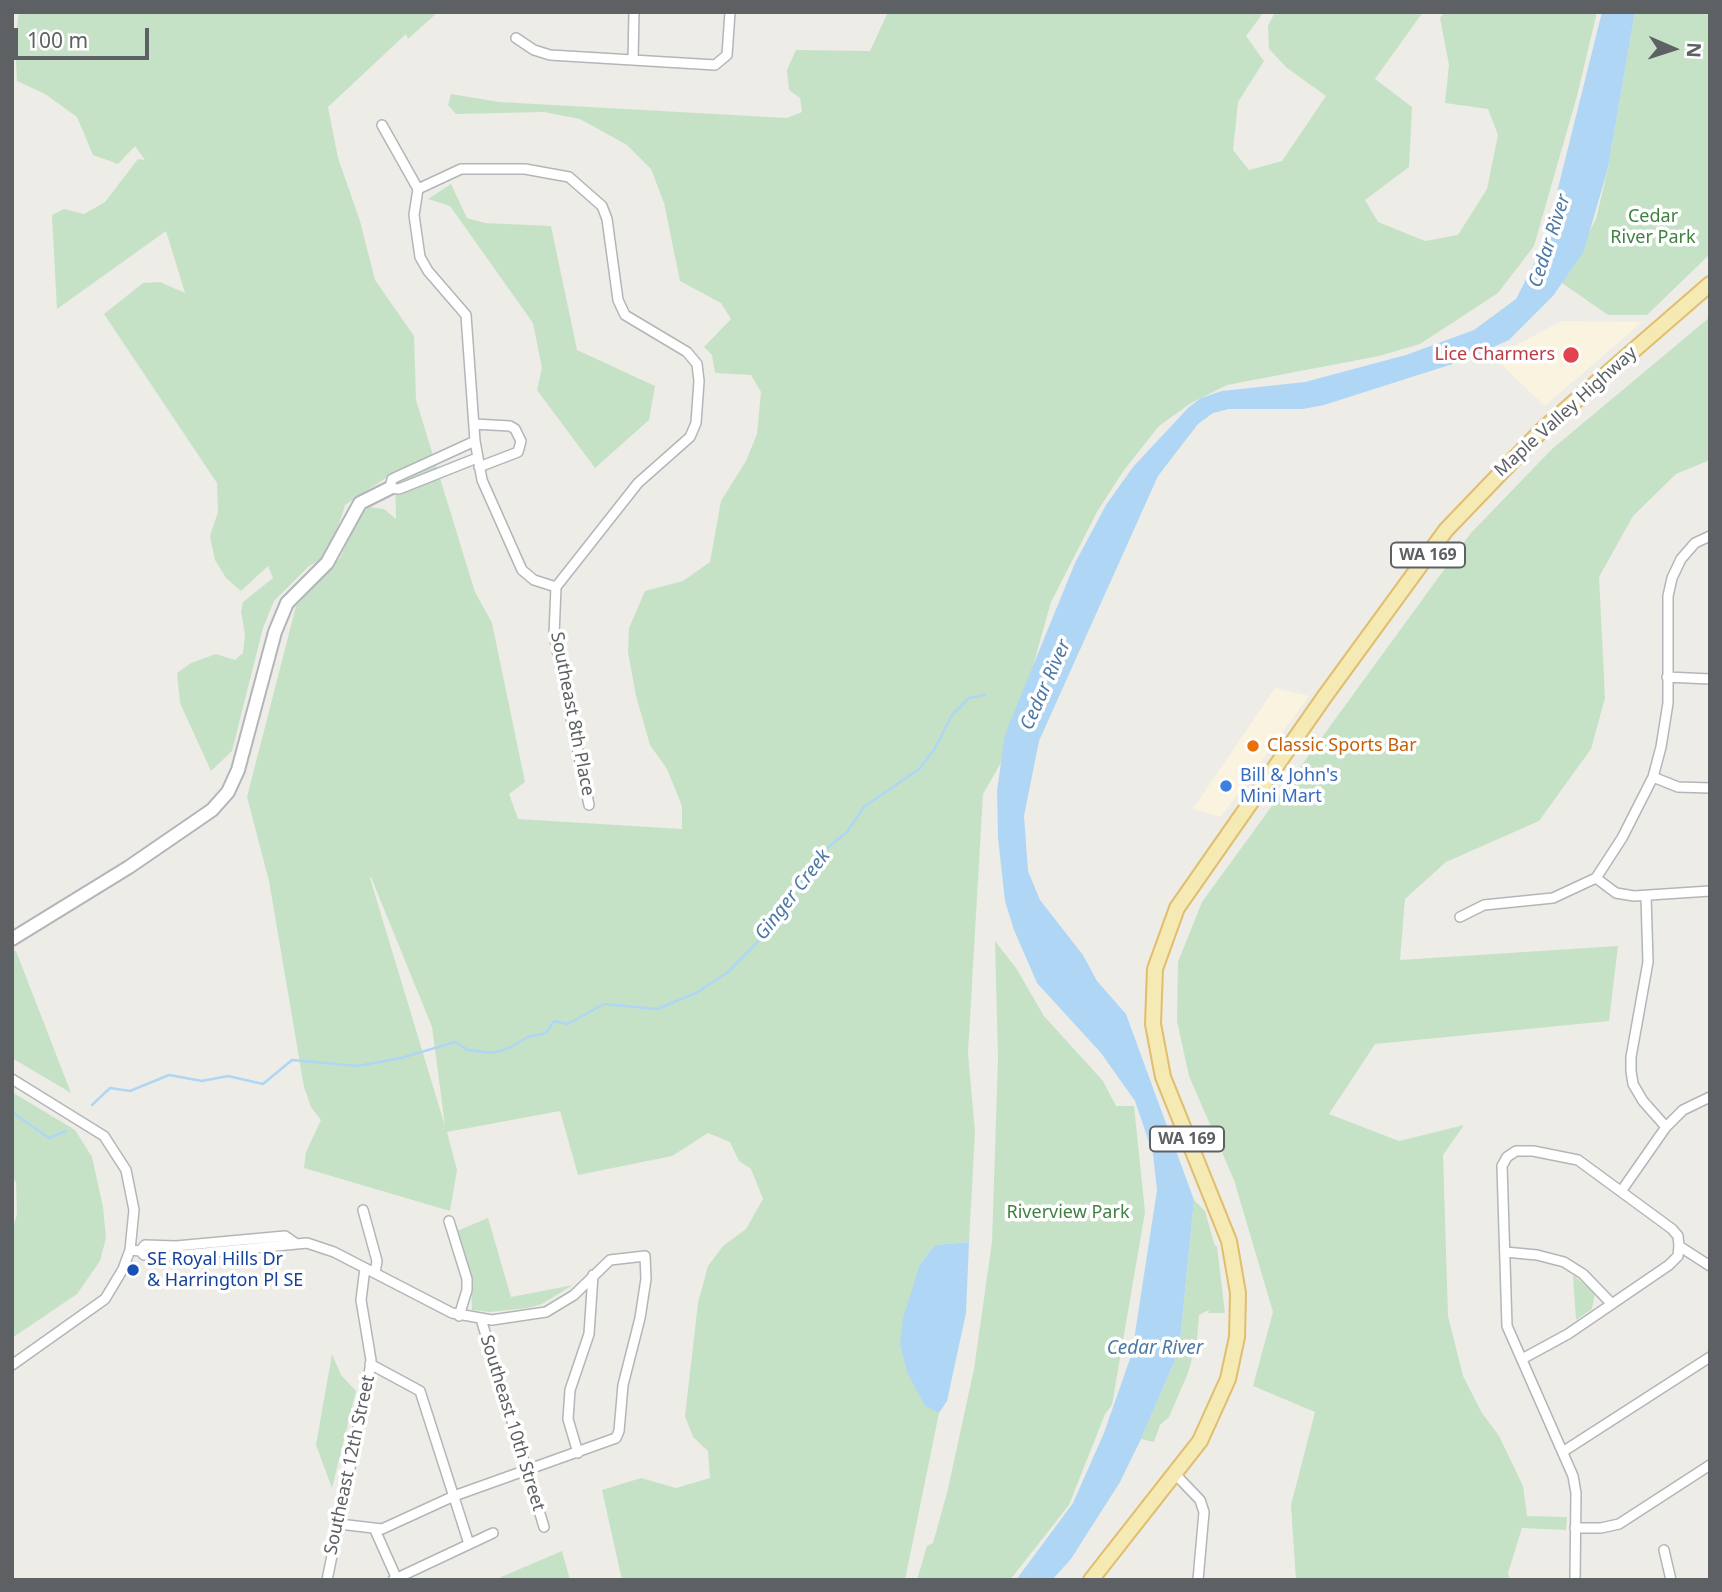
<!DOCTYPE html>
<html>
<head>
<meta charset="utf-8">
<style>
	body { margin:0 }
	#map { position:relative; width:1722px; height:1592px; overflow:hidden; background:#eeece6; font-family:"Noto Sans",sans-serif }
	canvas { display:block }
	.frame { position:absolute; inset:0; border:14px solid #5e6164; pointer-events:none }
	.north { position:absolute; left:1638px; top:14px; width:70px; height:70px; -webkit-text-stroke:5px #fff; paint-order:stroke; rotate:93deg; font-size:19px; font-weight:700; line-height:28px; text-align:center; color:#5e6164 }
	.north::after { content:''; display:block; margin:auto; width:24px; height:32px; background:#5e6164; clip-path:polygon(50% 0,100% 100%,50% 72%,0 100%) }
	.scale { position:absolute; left:14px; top:28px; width:135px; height:32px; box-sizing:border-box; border:4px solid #5e6164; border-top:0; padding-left:9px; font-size:21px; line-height:24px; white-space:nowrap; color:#5e6164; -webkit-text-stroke:5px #fff; paint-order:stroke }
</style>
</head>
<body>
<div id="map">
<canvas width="1722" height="1592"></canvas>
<div class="frame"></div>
<div class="north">N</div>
<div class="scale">100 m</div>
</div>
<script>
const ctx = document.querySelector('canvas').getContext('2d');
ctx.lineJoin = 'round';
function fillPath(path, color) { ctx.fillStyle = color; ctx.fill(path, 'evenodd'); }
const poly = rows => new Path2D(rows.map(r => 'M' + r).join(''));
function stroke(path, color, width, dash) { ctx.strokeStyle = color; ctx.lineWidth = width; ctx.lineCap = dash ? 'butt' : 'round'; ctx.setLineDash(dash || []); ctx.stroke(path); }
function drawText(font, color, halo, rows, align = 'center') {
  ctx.font = font + ' "Noto Sans",sans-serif'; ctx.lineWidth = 7; ctx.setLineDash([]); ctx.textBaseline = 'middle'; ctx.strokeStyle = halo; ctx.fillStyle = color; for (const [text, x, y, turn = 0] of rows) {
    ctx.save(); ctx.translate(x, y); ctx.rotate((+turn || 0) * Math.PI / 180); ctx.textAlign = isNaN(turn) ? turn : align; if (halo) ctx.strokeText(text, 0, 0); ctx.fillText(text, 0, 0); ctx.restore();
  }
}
fillPath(poly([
	[1562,321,1642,322,1545,406,1493,357],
	[1275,688,1309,696,1221,817,1193,809]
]), '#faf3df');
fillPath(poly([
	[19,12,438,12,408,39,406,34,328,107,338,158,360,221,375,280,414,336,416,400,475,592,492,623,525,782,509,794,518,819,682,829,682,806,667,769,650,745,636,696,628,652,629,628,645,591,683,581,710,562,721,501,746,461,757,434,761,392,751,375,715,373,712,355,704,347,731,319,721,303,680,281,664,203,651,169,627,145,580,119,544,112,456,114,448,105,451,94,499,102,787,118,802,112,800,98,789,90,787,70,796,50,870,51,888,12,1264,12,1246,36,1264,61,1238,102,1233,150,1249,170,1282,161,1326,96,1287,68,1269,49,1268,26,1275,12,1423,12,1375,79,1412,107,1409,167,1365,200,1378,222,1425,241,1458,235,1487,189,1498,135,1488,109,1445,103,1449,65,1440,18,1444,12,1597,12,1577,96,1534,246,1498,293,1420,344,1379,356,1227,385,1191,403,1159,426,1124,470,1097,512,1051,602,1010,747,983,794,968,1053,975,1132,969,1242,935,1245,920,1264,924,1405,939,1413,905,1580,622,1580,602,1490,641,1478,676,1488,710,1478,708,1451,693,1437,685,1416,698,1303,708,1266,723,1246,746,1229,763,1199,751,1169,739,1161,730,1142,708,1133,672,1156,578,1175,560,1111,447,1132,457,1170,450,1211,304,1168,306,1152,321,1120,311,1107,304,1087,269,881,247,797,296,606,340,558,357,519,368,507,384,509,396,519,395,472,345,505,334,540,323,558,308,567,274,601,263,628,232,751,211,771,180,703,177,673,191,663,216,654,235,660,243,653,245,635,241,611,243,602,273,578,268,566,241,591,226,578,215,560,210,536,218,512,217,483,104,314,143,283,160,282,185,293,166,231,57,309,52,215,64,209,84,214,105,202,138,159,145,160,135,146,118,164,93,155,77,117,45,94,17,81,15,44],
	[371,877,432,1027,445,1126,370,878],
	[1635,12,1710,12,1710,254,1647,315,1608,315,1562,283,1596,219,1608,168],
	[451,184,467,218,485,223,551,226,577,350,655,386,649,420,595,468,537,390,542,368,533,323,450,206,428,199],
	[1710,317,1710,460,1676,474,1633,516,1599,577,1605,698,1591,749,1539,821,1446,862,1405,899,1400,960,1618,946,1609,1021,1375,1044,1329,1114,1399,1141,1464,1125,1443,1155,1448,1316,1463,1376,1482,1413,1499,1436,1523,1486,1527,1516,1567,1517,1566,1530,1522,1528,1508,1573,1510,1580,1296,1580,1291,1505,1315,1412,1253,1386,1273,1312,1234,1180,1189,1076,1177,1021,1178,962,1202,902,1470,534,1552,449],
	[995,941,1016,968,1044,1016,1103,1081,1116,1106,1134,1106,1145,1212,1112,1405,1105,1414,1069,1505,1010,1580,917,1580,927,1546,933,1543,947,1493,974,1369,992,1242,998,1059],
	[16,950,16,951,71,1093,12,1058,12,953],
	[12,1092,75,1130,92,1157,103,1207,106,1238,100,1261,77,1294,12,1338,12,1231,17,1214,16,1182,12,1176],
	[1194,1200,1205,1211,1215,1246,1217,1246,1225,1313,1208,1313,1209,1310,1199,1315,1197,1341,1188,1373,1169,1417,1160,1425,1154,1442,1141,1439,1179,1351],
	[488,1218,511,1297,573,1285,542,1304,528,1308,490,1312,472,1310,471,1277,457,1231],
	[1573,1275,1595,1293,1592,1309,1576,1320],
	[332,1354,341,1375,356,1391,332,1488,316,1445],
	[562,1551,570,1580,494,1580]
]), '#c6e2c6');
fillPath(poly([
	[1602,12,1635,12,1608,168,1584,251,1553,296,1509,340,1462,361,1324,405,1303,409,1229,409,1213,413,1198,424,1158,476,1039,741,1024,816,1028,871,1040,900,1083,955,1097,981,1126,1014,1194,1200,1179,1351,1141,1439,1120,1482,1071,1559,1052,1580,1016,1580,1073,1503,1104,1433,1132,1353,1157,1190,1153,1154,1135,1101,1101,1053,1037,983,1014,930,1005,901,998,838,997,791,1005,734,1075,563,1106,505,1133,467,1189,407,1201,398,1222,391,1305,382,1406,355,1474,330,1516,299,1544,244],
	[969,1242,966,1313,947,1401,939,1413,925,1406,907,1372,900,1344,903,1318,920,1264,935,1245]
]), '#afd7f5');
stroke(poly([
	[92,1105,110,1088,130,1091,169,1075,202,1081,228,1076,263,1084,292,1060,358,1066,401,1058,455,1042,468,1050,493,1053,509,1048,528,1037,546,1033,554,1021,568,1024,604,1004,657,1009,696,993,728,972,777,922,803,878,825,850,847,832,864,807,919,769,934,750,952,715,969,698,985,695],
	[12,1112,49,1138,66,1131]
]), '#afd7f5', 2.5);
const street = poly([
	[516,38,534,50,550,55,715,65,727,55,730,12],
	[633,60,634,12],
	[382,125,418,189,414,215,420,257,428,271,466,315,475,441,482,480,522,570,534,580,556,587],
	[418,189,461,169,525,169,569,177,602,206,607,219,618,300,625,315,687,352,697,364,699,381,696,423,690,437,638,483,556,587,554,635,589,805],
	[474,424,510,426,515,429,521,441,518,452,479,467],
	[475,441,392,479,390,488,399,489,477,458],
	[1667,677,1710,679],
	[1653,777,1678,787,1710,788],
	[1596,878,1622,838,1653,777,1661,747,1668,703,1668,596,1672,578,1681,559,1695,543,1710,536],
	[1646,896,1648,962,1631,1057,1631,1071,1633,1084,1643,1101,1666,1127],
	[1460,917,1484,905,1553,898,1596,878,1616,893,1634,896,1710,891],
	[12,1079,104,1136,126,1170,134,1210,130,1250,123,1269,105,1299,12,1365],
	[1622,1190,1666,1127,1683,1110,1710,1097],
	[363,1210,377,1261,375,1273],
	[449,1221,467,1279,467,1290,459,1316],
	[1679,1246,1710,1266],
	[130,1250,140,1251,144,1255,173,1256,307,1243,334,1252,452,1313,492,1320,546,1312,574,1295,610,1260,645,1256,646,1279,640,1318,623,1385,619,1431,616,1438,454,1496,382,1529,339,1524],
	[140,1251,145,1245,176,1246,285,1236,295,1243],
	[1505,1252,1537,1255,1564,1262,1583,1274,1611,1303],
	[481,1319,544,1527],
	[1522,1359,1568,1334,1669,1265,1678,1256,1679,1246,1678,1236,1672,1229,1578,1160,1533,1151,1516,1151,1507,1157,1502,1166,1507,1326,1573,1476,1576,1493,1575,1580],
	[370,1364,420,1391,469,1544],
	[1564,1451,1710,1357],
	[578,1453,568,1419,570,1390,589,1334,593,1275],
	[1176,1475,1200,1500,1204,1512,1198,1580],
	[1575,1528,1601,1528,1619,1524,1710,1465],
	[375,1530,396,1577],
	[1664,1550,1671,1580],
	[327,1580,369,1375,371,1360,361,1300,365,1268],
	[393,1580,493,1533]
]);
const secondary = poly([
	[12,939,129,867,212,810,228,792,238,770,275,632,287,603,327,563,360,503,390,488]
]);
const primary = poly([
	[1091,1580,1200,1441,1228,1379,1237,1337,1238,1293,1229,1241,1163,1077,1153,1024,1155,969,1177,908,1325,696,1446,530,1542,430,1710,284]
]);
stroke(street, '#b3b6b9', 12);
stroke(secondary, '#b2b5b9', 16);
stroke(primary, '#e0be6d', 18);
stroke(street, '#fff', 9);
stroke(secondary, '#fff', 12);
stroke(primary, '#f5eab4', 14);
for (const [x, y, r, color] of [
	[1571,355,9,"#e0444e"],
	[1253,746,7,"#e8710a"],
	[1226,786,7,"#3f7fe0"],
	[133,1270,7,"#1a4fb4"]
]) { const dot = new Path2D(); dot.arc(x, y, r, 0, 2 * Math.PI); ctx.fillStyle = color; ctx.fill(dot); stroke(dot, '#fff', 2.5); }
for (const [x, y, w] of [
	[1428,555,74],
	[1187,1139,74]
]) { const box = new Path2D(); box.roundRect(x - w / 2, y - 12.5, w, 25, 5); ctx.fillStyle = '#fff'; ctx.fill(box); stroke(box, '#5e6164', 2); }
drawText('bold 16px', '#5e6164', null, [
	["WA 169",1428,555],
	["WA 169",1187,1139]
]);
drawText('18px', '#408142', '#fff', [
	["Cedar",1653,217],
	["River Park",1653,238],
	["Riverview Park",1068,1213]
]);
drawText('18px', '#be3a42', '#fff', [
	["Lice Charmers",1555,355]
], 'right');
drawText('18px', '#5e6164', '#fff', [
	["Maple Valley Highway",1566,412,-42],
	["Southeast 8th Place",572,714,79],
	["Southeast 10th Street",512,1423,73],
	["Southeast 12th Street",350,1465,-78]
]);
drawText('18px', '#c56008', '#fff', [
	["Classic Sports Bar",1267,746]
], 'left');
drawText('18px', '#366cbe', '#fff', [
	["Bill & John's",1240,776],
	["Mini Mart",1240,797]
], 'left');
drawText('18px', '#164399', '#fff', [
	["SE Royal Hills Dr",147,1260],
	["& Harrington Pl SE",147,1281]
], 'left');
drawText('italic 19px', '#4e79a5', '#fff', [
	["Cedar River",1550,241,-72],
	["Cedar River",1046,685,-66],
	["Ginger Creek",793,895,-52],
	["Cedar River",1155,1349]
]);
</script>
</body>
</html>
